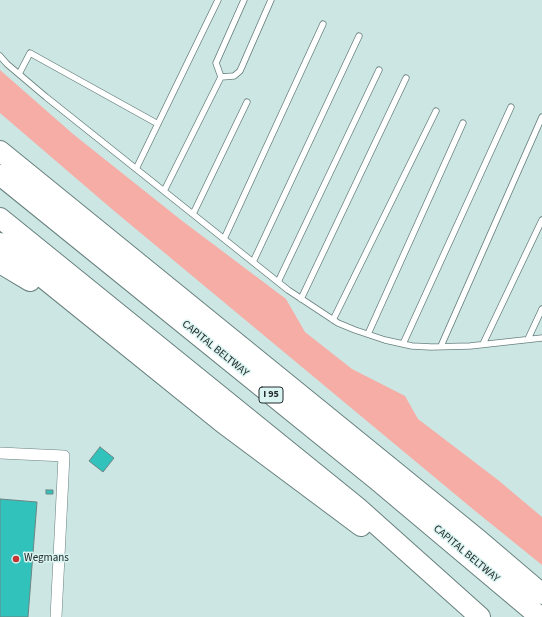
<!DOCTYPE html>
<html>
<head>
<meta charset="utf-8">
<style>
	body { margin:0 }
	canvas { display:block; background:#cce6e3 }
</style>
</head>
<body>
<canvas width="542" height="617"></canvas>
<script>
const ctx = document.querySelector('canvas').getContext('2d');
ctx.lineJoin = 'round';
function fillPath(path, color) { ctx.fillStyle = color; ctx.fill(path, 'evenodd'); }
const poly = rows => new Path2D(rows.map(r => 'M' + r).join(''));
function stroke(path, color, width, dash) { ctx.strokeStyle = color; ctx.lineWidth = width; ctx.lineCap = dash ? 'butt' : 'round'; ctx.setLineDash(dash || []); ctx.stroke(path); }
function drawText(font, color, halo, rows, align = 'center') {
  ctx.font = font + ' "Source Sans 3",sans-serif'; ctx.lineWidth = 3; ctx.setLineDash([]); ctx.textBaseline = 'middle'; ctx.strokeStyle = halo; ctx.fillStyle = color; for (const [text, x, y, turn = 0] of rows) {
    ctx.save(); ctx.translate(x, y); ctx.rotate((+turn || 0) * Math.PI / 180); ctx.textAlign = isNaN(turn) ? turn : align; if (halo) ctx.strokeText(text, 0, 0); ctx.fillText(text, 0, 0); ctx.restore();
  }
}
fillPath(poly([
	[0,70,73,134,181,220,286,299,305,332,352,369,405,396,418,419,498,480,542,517,542,565,474,510,113,210,0,113]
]), '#f5ada6');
const building = poly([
	[100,447,114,458,103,472,89,461,100,447],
	[46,490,53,490,53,494,46,494,46,490],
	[0,499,37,502,28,617,0,617,0,499]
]);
fillPath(building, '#31c2bb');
stroke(building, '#6d8583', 1);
const lane = poly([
	[0,56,7,64,46,97,288,290,338,323,355,330,385,340,412,346,431,347,470,346,542,338],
	[19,74,30,53,158,124],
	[221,77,216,63,244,0],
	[136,169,218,0],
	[164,191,221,77,234,76,240,71,271,0],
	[193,214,247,102],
	[224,239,323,24],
	[253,262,359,36],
	[278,282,379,70],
	[301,299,406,78],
	[333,320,436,111],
	[368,334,463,123],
	[528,339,542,309],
	[403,344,511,107],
	[483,344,542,220],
	[441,346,542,117]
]);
const street = poly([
	[0,453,64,456,56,617]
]);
const highway = poly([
	[0,151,388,466,480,541,542,594],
	[0,175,377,480,540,617],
	[0,218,357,507,480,617],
	[0,243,223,423,361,526],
	[0,263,30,281]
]);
stroke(lane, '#68807e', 7);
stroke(street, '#68807e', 12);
stroke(highway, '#68807e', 22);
stroke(lane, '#fff', 5.5);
stroke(street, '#fff', 11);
stroke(highway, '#fff', 20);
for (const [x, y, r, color] of [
	[16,559,4,"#c33434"]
]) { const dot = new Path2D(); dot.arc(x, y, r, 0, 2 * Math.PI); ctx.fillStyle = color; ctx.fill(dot); stroke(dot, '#d9f3f0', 1.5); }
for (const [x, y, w] of [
	[271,395,24]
]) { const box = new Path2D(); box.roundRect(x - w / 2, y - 8, w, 16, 3); ctx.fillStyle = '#d9f3f0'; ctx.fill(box); stroke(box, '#212a2a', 1); }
drawText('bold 10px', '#212a2a', null, [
	["I 95",271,395]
]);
drawText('11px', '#212a2a', '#d9f3f0', [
	["CAPITAL BELTWAY",215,349,39],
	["CAPITAL BELTWAY",466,554,40]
]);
drawText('11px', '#212a2a', '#d9f3f0', [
	["Wegmans",24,559]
], 'left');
</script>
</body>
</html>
